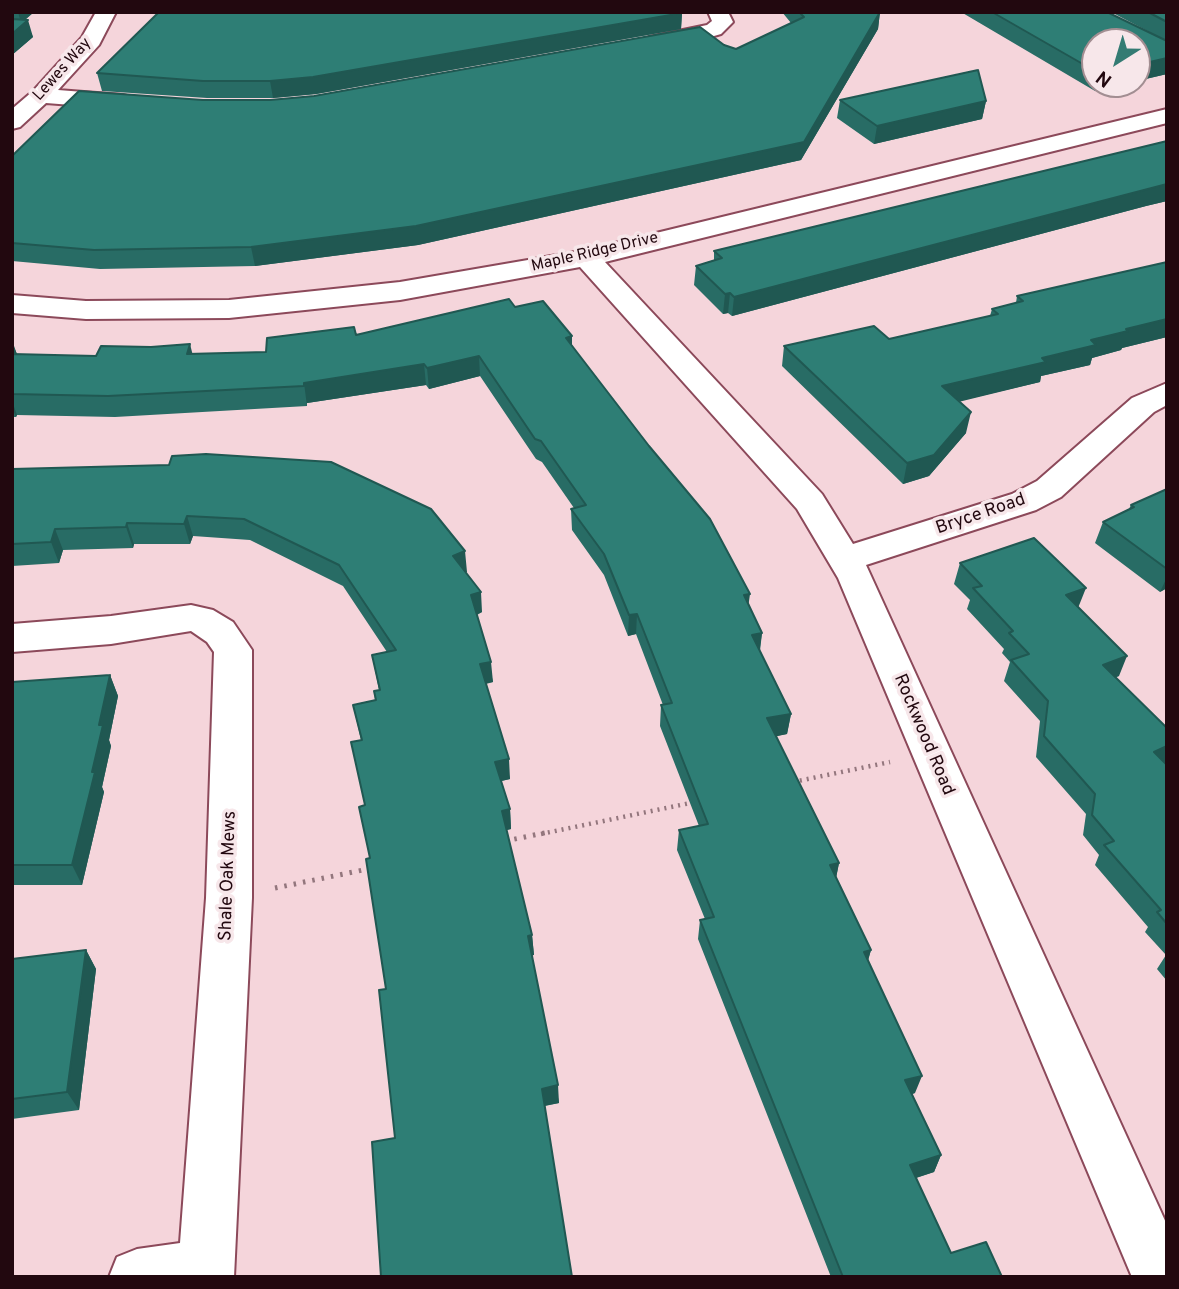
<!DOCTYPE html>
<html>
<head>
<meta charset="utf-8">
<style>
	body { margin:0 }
	#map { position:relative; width:1179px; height:1289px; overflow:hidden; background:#f5d5db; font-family:Overpass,sans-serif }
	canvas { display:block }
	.frame { position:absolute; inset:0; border:14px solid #22080f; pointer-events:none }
	.north { position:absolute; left:1081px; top:28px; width:70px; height:70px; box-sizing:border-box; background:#f7e7ea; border:2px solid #a28e92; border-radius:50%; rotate:217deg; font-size:19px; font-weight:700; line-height:28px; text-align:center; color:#22080f }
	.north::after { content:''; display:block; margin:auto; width:24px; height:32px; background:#347b73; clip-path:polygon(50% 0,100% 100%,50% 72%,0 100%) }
</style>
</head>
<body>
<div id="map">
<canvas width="1179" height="1289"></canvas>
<div class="frame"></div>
<div class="north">N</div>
</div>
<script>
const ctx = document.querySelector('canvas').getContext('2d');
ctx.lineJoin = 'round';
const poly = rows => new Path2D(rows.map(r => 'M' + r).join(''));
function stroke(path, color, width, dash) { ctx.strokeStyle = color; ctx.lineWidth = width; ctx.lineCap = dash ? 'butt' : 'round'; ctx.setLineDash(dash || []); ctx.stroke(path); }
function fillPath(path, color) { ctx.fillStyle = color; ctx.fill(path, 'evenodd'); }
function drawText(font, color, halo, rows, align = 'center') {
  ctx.font = font + ' Overpass,sans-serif'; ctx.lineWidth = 7; ctx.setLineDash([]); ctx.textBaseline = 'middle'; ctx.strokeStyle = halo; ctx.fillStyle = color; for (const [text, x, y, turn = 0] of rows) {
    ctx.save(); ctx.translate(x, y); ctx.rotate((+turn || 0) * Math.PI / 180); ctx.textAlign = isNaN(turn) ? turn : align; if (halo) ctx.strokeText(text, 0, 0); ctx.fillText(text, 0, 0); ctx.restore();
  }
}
const street = poly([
	[96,12,116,12,99,45,58,90,123,95,131,97,135,102,131,107,123,109,46,103,20,127,12,129,12,109,33,91,82,37,96,12],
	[708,12,728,12,733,22,721,34,714,36,657,48,649,47,646,42,649,37,707,25,712,21,708,12],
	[1167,109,1167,123,605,262,822,494,853,544,1012,494,1037,481,1132,398,1167,383,1167,405,1154,412,1061,497,1036,510,866,565,1167,1225,1167,1277,1132,1277,838,578,797,509,580,267,400,300,229,318,86,319,12,313,12,295,86,301,229,300,400,282,586,250,1167,109],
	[191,605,213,610,233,622,252,650,252,898,234,1277,109,1277,117,1257,137,1249,180,1243,206,898,214,652,207,642,191,631,111,644,12,652,12,624,111,616,191,605]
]);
stroke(street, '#8c495a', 4);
stroke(poly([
	[793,782,890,762],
	[541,834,695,802]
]), '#93767d', 4.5, [2, 5]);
stroke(poly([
	[505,841,549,832],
	[275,888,373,868]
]), '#93767d', 5, [2.5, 7]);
fillPath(street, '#fff');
fillPath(poly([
	[12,12,34,12,25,20,33,37,12,55],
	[782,12,880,12,878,29,801,160,418,245,255,266,100,269,12,261,12,156,203,100,270,100,314,96,724,45,736,49,791,23],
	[961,12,1107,12,1159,37,1111,12,1167,12,1167,74,1137,81,1137,42,1095,42,1095,84,1124,84,1095,91],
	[682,13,681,29,316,94,273,98,207,98,102,91,97,73],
	[840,100,986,101,982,119,874,144,837,118],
	[1167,141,1167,201,1146,206,732,316,728,313,723,314,694,285,696,266,714,260,714,251],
	[1167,262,1167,337,1122,348,1121,350,1092,358,1090,365,1041,376,1040,382,959,401,966,433,929,476,903,484,782,366,784,346,889,339,990,316,992,309,1016,303,1017,296],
	[515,307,572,336,572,345,748,605,762,633,760,651,791,714,787,734,776,736,839,863,836,878,871,950,868,961,915,1093,912,1094,941,1155,934,1172,916,1178,951,1253,1002,1277,831,1277,698,939,700,920,705,919,677,850,679,830,699,826,660,726,661,705,663,705,636,634,628,636,604,575,572,530,571,509,574,508,542,462,536,459,480,376,429,389,426,385,307,403,307,406,115,417,17,415,16,417,12,417,12,343,17,354,96,356,266,352],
	[169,465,467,572,466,572,482,612,477,615,493,682,486,684,510,779,501,781,510,809,511,829,506,830,532,935,534,955,532,955,559,1103,395,1138,386,989,370,858,365,805,361,740,353,705,375,700,374,691,379,690,372,655,387,652,343,586,250,540,193,536,190,544,134,544,133,548,63,550,59,563,12,566,12,469],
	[1167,489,1167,588,1160,592,1095,543,1103,522,1129,509,1131,505],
	[960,563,1079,608,1119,676,1116,677,1167,765,1167,981,1157,969,1166,955,1145,932,1148,927,1095,865,1099,855,1083,835,1086,814,1036,757,1040,721,1004,681,1010,662,1002,653,1004,649,967,609,970,600,954,584],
	[110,675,118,696,109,740,111,746,102,787,104,792,82,885,12,885,12,682],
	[86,950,96,969,79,1110,12,1119,12,959]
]), '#286c65');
fillPath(poly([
	[18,12,34,12,21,23],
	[880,12,878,29,801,160,418,245,255,266,251,247],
	[682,13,681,29,316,94,273,98,270,81],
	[28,20,33,37,12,55,12,34],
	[1167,58,1167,74,1137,81,1137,65],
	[1096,84,1124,84,1095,91],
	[986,101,982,119,874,144,877,126],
	[1167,184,1167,201,1146,206,732,316,734,297],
	[730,293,728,313,723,314,725,294],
	[1167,319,1167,337,1122,348,1121,350,1092,358,1090,365,1041,376,1040,382,938,407,942,386,1042,358,1091,340,1126,329],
	[572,336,572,356,566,338],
	[13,343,20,363,12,372,12,344],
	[190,344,195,364,187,354],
	[479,356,480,376,429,389,427,368],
	[424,364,426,385,307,403,307,406,304,383],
	[12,401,17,415,16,417,12,408],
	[971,412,966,433,929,476,903,484,907,463],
	[187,516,193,536,190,544,184,524],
	[127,523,134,544,133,548,126,527],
	[55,529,63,550,59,563,51,542],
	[465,551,467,572,455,577,453,556],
	[1167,577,1167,588,1160,592],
	[1086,588,1078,608,1066,595],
	[481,592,482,612,473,616,471,595],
	[750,594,747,615,744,595],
	[637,614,636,634,628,636,629,615],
	[762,633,759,654,752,635],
	[1127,656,1119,676,1094,685,1103,665],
	[491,662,493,682,482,684,480,664],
	[110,675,118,696,109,740,111,746,102,787,104,792,82,885,72,865,92,772,99,725],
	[791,714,787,734,764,739,767,718],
	[1167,746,1167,763,1144,772,1154,752],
	[509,759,510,779,497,782,495,762],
	[510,809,511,829,503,831,502,811],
	[839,863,835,883,830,865],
	[532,935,534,955,529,956,528,936],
	[86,950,96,969,79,1110,67,1092],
	[871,950,865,969,864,952],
	[922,1076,915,1093,899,1098,905,1080],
	[558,1085,559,1103,543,1106,542,1089],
	[941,1155,934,1172,903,1182,910,1165]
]), '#205852');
const building = poly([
	[682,12,682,13,313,77,270,81,203,81,97,73,159,12,682,12],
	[799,12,880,12,804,142,416,226,251,247,94,250,12,243,12,156,79,91,203,100,270,100,314,96,700,27,724,45,736,49,804,17,799,12],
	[992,12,1107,12,1167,41,1167,58,1137,65,1137,42,1095,42,1095,71,992,12],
	[1148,12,1167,12,1167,22,1148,12],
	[12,19,28,20,12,34,12,19],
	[978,70,986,101,877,126,840,100,978,70],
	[1167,141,1167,184,734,297,730,293,725,294,696,266,722,258,714,251,1167,141],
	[1167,262,1167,319,1126,329,1128,331,1091,340,1096,345,1042,358,1046,362,942,386,971,412,934,455,907,463,784,346,874,326,889,339,998,314,992,309,1023,301,1017,296,1167,262],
	[509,299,515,307,543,301,572,336,566,338,649,446,710,519,750,594,744,595,762,633,752,635,791,714,767,718,839,863,830,865,871,950,864,952,922,1076,905,1080,941,1155,910,1165,951,1253,986,1242,1002,1277,843,1277,700,920,714,917,679,830,708,824,661,705,672,703,637,614,629,615,604,554,571,509,586,505,541,441,535,439,479,356,427,368,424,364,304,383,304,386,108,396,12,394,12,354,96,356,101,346,151,347,190,344,187,354,266,352,267,338,354,327,356,335,509,299],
	[206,454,331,462,431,509,465,551,453,556,481,592,471,595,491,662,480,664,509,759,495,762,510,809,502,811,532,935,528,936,558,1085,542,1089,572,1277,381,1277,372,1142,395,1138,379,990,386,989,366,859,370,858,359,807,365,805,351,742,362,740,353,705,376,700,374,691,380,690,372,655,396,650,339,565,244,519,187,516,184,524,127,523,126,527,55,529,51,542,12,544,12,469,169,465,172,456,206,454],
	[1167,489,1167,569,1103,522,1134,507,1131,505,1167,489],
	[1034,538,1086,588,1066,595,1127,656,1103,665,1167,728,1167,746,1154,752,1167,765,1167,924,1157,912,1161,910,1104,845,1114,841,1092,815,1095,794,1044,736,1048,701,1011,660,1029,654,1009,633,1013,631,973,588,982,586,960,563,1034,538],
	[110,675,99,725,103,725,92,772,95,772,72,865,12,865,12,682,110,675],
	[86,950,67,1092,12,1099,12,959,86,950]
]);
fillPath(building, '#2e7e75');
stroke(building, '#205852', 2);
drawText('16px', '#22080f', '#f7e7ea', [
	["Lewes Way",63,70,-48],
	["Maple Ridge Drive",595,253,-13]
]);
drawText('18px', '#22080f', '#f7e7ea', [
	["Bryce Road",981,515,-19],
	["Rockwood Road",923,735,67],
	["Shale Oak Mews",229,876,-88]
]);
</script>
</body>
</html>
